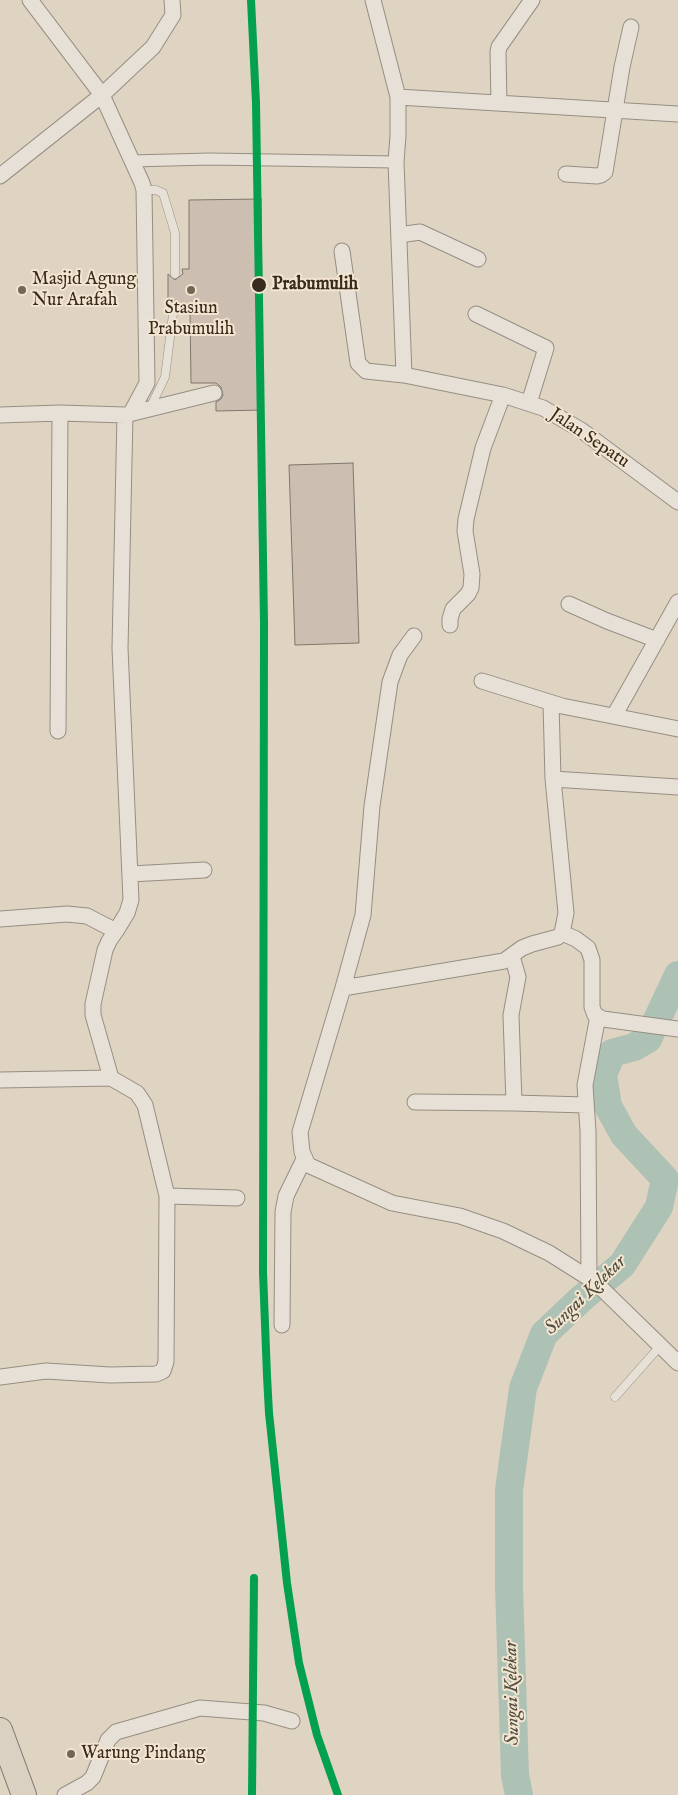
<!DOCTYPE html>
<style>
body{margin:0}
canvas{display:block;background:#dfd4c2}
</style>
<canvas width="678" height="1795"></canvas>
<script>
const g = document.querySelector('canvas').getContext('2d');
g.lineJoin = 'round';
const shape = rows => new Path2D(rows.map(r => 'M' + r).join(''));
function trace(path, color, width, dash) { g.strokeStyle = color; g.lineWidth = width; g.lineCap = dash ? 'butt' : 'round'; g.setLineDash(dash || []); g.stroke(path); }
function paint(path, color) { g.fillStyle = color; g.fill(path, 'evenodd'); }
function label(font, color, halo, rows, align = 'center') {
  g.font = font + ' "IM FELL English",serif'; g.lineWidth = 4; g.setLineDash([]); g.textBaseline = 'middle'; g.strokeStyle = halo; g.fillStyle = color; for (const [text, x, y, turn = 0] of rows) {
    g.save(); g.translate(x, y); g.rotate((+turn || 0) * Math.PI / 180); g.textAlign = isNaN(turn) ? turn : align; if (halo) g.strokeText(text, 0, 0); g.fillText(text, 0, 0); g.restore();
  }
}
trace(shape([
 [519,1795,515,1775,509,1587,509,1490,523,1388,544,1334,582,1298,622,1265,659,1207,665,1179,624,1135,608,1106,603,1075,612,1053,634,1047,648,1039,678,975]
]), '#aec1b5', 28);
const building = shape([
 [261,199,263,410,216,411,216,402,221,399,223,395,221,387,216,383,191,383,190,309,182,309,182,306,180,306,178,302,174,300,170,302,168,307,168,274,175,280,183,274,182,269,189,269,189,200,261,199],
 [353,463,359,643,295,645,289,465,353,463]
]);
paint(building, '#cdbeb2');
trace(building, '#7e776c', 1);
const service = shape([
 [144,190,156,190,163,193,175,233,175,274],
 [150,408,165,377,174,306],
 [615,1397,661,1345]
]);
const pedestrian = shape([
 [131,161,210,159,396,162]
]);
const minor = shape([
 [30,0,102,95,142,183,144,190,147,383,131,413],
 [373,0,398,97,398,136,396,162,404,375],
 [398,97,678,114],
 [499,103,498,52,499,47,532,0],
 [566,174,597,176,601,175,605,172,622,67,631,27],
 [0,176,102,95,153,47,173,15,172,0],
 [399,235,420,232,478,259],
 [342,251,358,363,366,371,404,375,503,395,543,408,581,430,678,502],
 [476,314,546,348,529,403],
 [0,415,60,413,125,415,214,393],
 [569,604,607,621,657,640],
 [450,625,450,619,453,609,468,594,471,588,472,574,465,531,466,519,483,448,503,395],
 [414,636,400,655,390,682,372,806,363,915,343,988,300,1132,302,1152,308,1165,392,1203,460,1216,503,1231,549,1253,595,1282,678,1363],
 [482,681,562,706,678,729],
 [614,716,678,602],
 [58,731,60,413],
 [553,779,678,787],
 [130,874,204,870],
 [0,919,67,914,87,916,116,931,127,913,131,900,120,648,125,415],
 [116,931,109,941,105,950,93,1004,93,1015,111,1078,137,1093,145,1105,167,1196,237,1198],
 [562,933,576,939,588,948,592,960,592,1007,595,1015,603,1019,678,1029],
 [512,956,518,977,511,1015,514,1103,586,1105],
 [343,988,504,961,522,948,532,944,558,937,562,933,566,913,553,779,551,703],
 [0,1080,111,1078],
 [415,1102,514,1103],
 [589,1278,588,1131,585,1085,598,1016],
 [282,1325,283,1212,286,1196,304,1159],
 [0,1377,46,1371,110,1375,156,1374,163,1371,166,1362,167,1196],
 [65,1795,87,1783,93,1777,108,1740,116,1732,200,1708,264,1713,292,1721]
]);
const primary = shape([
 [0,1730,24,1795]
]);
trace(service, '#968e82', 9);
trace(pedestrian, '#968e82', 13);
trace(minor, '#968e82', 17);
trace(primary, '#7e776c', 26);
trace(service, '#e6e0d7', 8);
trace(pedestrian, '#e6e0d7', 11);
trace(minor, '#e6e0d7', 15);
trace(primary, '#dad1c2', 24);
trace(shape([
 [251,0,256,103,264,623,263,1272,267,1376,269,1413,287,1583,299,1663,317,1735,338,1795],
 [252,1795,254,1578]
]), '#03a04e', 8);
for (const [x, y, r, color] of [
 [259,285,8,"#372b1e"],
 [22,290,5,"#726657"],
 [191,290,5,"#726657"],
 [71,1754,5,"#726657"]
]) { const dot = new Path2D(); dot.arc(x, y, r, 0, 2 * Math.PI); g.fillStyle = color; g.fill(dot); trace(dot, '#f3e5cf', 2); }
label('18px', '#372b1e', '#f3e5cf', [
 ["Masjid Agung",32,280],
 ["Nur Arafah",32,301],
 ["Stasiun",191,309,"center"],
 ["Prabumulih",191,330,"center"],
 ["Warung Pindang",81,1754]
], 'left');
label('bold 18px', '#372b1e', '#f3e5cf', [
 ["Prabumulih",272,285]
], 'left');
label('18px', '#372b1e', '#f3e5cf', [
 ["Jalan Sepatu",589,439,34]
]);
label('italic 19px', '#504e42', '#f3e5cf', [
 ["Sungai Kelekar",586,1296,-44],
 ["Sungai Kelekar",513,1693,-91]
]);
</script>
